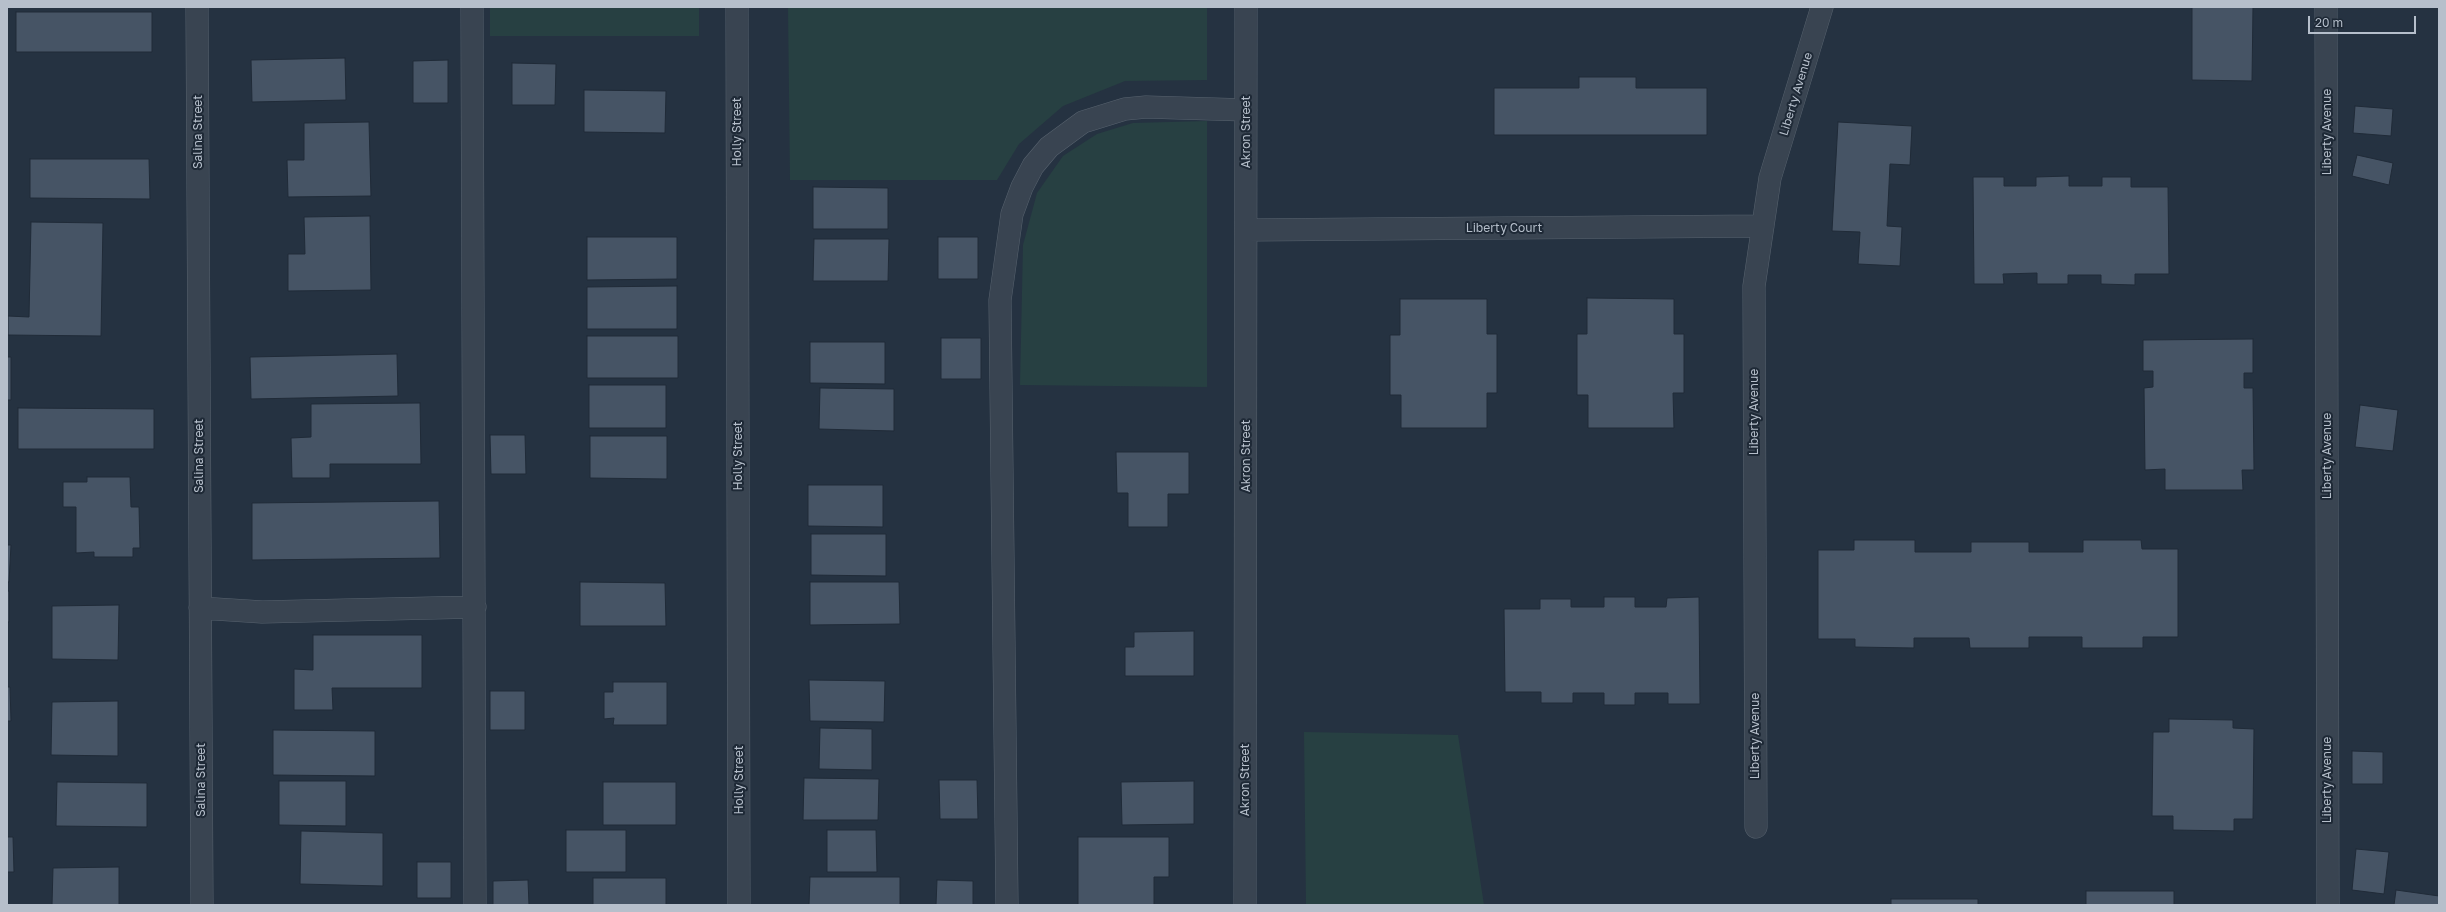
<!DOCTYPE html>
<style>
body{margin:0}
#map{position:relative;width:2446px;height:912px;overflow:hidden;background:#253241;font-family:"Golos Text",sans-serif}
canvas{display:block}
.frame{position:absolute;inset:0;border:8px solid #b6bfcb;pointer-events:none}
.scale{position:absolute;left:2308px;top:16px;width:108px;height:18px;box-sizing:border-box;border:2px solid #b6bfcb;border-top:0;padding-left:5px;font-size:12px;line-height:14px;white-space:nowrap;color:#b6bfcb;-webkit-text-stroke:3px #1e2936;paint-order:stroke}
</style>
<div id="map">
<canvas width="2446" height="912"></canvas>
<div class="frame"></div>
<div class="scale">20 m</div>
</div>
<script>
const g = document.querySelector('canvas').getContext('2d');
g.lineJoin = 'round';
function paint(path, color) { g.fillStyle = color; g.fill(path, 'evenodd'); }
const shape = rows => new Path2D(rows.map(r => 'M' + r).join(''));
function trace(path, color, width, dash) { g.strokeStyle = color; g.lineWidth = width; g.lineCap = dash ? 'butt' : 'round'; g.setLineDash(dash || []); g.stroke(path); }
function label(font, color, halo, rows, align = 'center') {
  g.font = font + ' "Golos Text",sans-serif'; g.lineWidth = 4; g.setLineDash([]); g.textBaseline = 'middle'; g.strokeStyle = halo; g.fillStyle = color; for (const [text, x, y, turn = 0] of rows) {
    g.save(); g.translate(x, y); g.rotate((+turn || 0) * Math.PI / 180); g.textAlign = isNaN(turn) ? turn : align; if (halo) g.strokeText(text, 0, 0); g.fillText(text, 0, 0); g.restore();
  }
}
paint(shape([
 [490,7,699,7,699,36,490,36],
 [788,7,1207,7,1207,80,1125,81,1063,106,1019,144,997,180,790,180],
 [1207,121,1207,387,1020,385,1023,245,1037,193,1063,156,1097,134,1133,123],
 [1304,732,1458,735,1484,905,1306,905]
]), '#274042');
const building = shape([
 [2192,7,2253,7,2252,81,2192,80,2192,7],
 [16,12,152,12,152,52,16,52,16,12],
 [345,58,346,100,252,102,251,60,345,58],
 [448,60,448,103,413,103,413,61,448,60],
 [512,63,556,64,555,105,512,105,512,63],
 [1579,77,1636,77,1636,88,1707,88,1707,135,1494,135,1494,88,1579,88,1579,77],
 [584,90,666,91,665,133,584,132,584,90],
 [2355,106,2393,109,2391,136,2353,133,2355,106],
 [369,122,371,196,288,197,287,160,304,160,304,123,369,122],
 [1838,122,1912,126,1910,165,1890,164,1887,226,1902,227,1900,266,1858,264,1860,232,1832,231,1838,122],
 [2357,155,2393,163,2389,185,2352,176,2357,155],
 [30,159,149,159,150,199,30,198,30,159],
 [2069,176,2069,186,2102,186,2102,177,2131,177,2131,187,2168,187,2169,274,2135,274,2135,285,2101,284,2101,275,2068,275,2068,284,2037,284,2037,273,2003,274,2004,284,1974,284,1973,177,2004,177,2004,186,2036,186,2036,177,2069,176],
 [813,187,888,188,888,229,813,229,813,187],
 [370,216,371,290,288,291,288,254,305,254,304,217,370,216],
 [31,222,103,223,101,336,8,335,8,316,29,317,31,222],
 [587,237,677,237,677,279,587,280,587,237],
 [938,237,978,237,978,279,938,279,938,237],
 [814,239,889,239,888,281,813,281,814,239],
 [677,286,677,329,587,329,587,287,677,286],
 [1587,298,1674,299,1674,334,1684,334,1684,393,1673,393,1674,428,1588,428,1588,395,1577,395,1577,334,1587,334,1587,298],
 [1400,299,1487,299,1487,334,1497,334,1497,393,1487,393,1487,428,1401,428,1401,395,1390,395,1390,335,1400,335,1400,299],
 [587,336,678,336,678,378,587,378,587,336],
 [941,338,981,338,981,379,941,379,941,338],
 [2253,339,2253,373,2244,373,2244,388,2253,388,2254,470,2242,470,2243,490,2165,490,2165,469,2145,470,2144,388,2153,387,2153,371,2143,371,2143,340,2253,339],
 [810,342,885,342,885,384,810,383,810,342],
 [397,354,398,396,251,399,250,357,397,354],
 [7,357,11,357,11,400,7,400,7,357],
 [589,385,666,385,666,428,589,428,589,385],
 [820,388,894,389,894,431,819,429,820,388],
 [420,403,421,464,330,464,330,478,292,478,291,438,311,437,311,404,420,403],
 [2360,405,2398,410,2393,451,2355,447,2360,405],
 [18,408,154,409,154,449,18,449,18,408],
 [490,435,525,435,526,474,491,474,490,435],
 [590,436,667,436,667,479,590,478,590,436],
 [1116,452,1189,452,1189,494,1168,494,1168,527,1128,527,1128,493,1117,493,1116,452],
 [87,477,130,477,131,507,139,507,140,548,133,548,133,557,94,557,94,552,76,553,76,507,63,507,63,482,87,482,87,477],
 [808,485,883,485,883,527,808,526,808,485],
 [439,501,440,558,252,560,252,503,439,501],
 [811,534,886,534,886,576,811,575,811,534],
 [1854,540,1915,540,1915,552,1971,552,1971,542,2029,542,2029,552,2083,552,2083,540,2141,540,2142,549,2178,549,2178,637,2143,637,2143,648,2082,648,2082,637,2029,637,2029,648,1970,648,1969,638,1914,638,1914,648,1855,647,1855,639,1818,639,1818,550,1854,550,1854,540],
 [7,545,11,545,9,582,7,582,7,545],
 [580,582,665,583,666,626,580,626,580,582],
 [810,582,899,582,900,624,810,625,810,582],
 [7,591,9,591,9,622,7,622,7,591],
 [1604,597,1635,597,1635,607,1666,607,1667,598,1699,597,1700,704,1668,704,1668,693,1635,693,1635,705,1604,705,1604,693,1573,693,1573,703,1541,703,1541,692,1505,692,1504,609,1540,609,1540,599,1571,599,1571,607,1604,607,1604,597],
 [119,605,118,660,52,659,52,606,119,605],
 [1194,631,1194,676,1125,676,1125,647,1134,647,1134,632,1194,631],
 [313,635,422,635,422,688,332,688,333,710,294,710,294,669,313,670,313,635],
 [809,680,885,681,884,722,810,721,809,680],
 [613,682,667,682,667,725,613,725,614,718,604,719,604,692,613,692,613,682],
 [7,687,10,687,11,721,7,721,7,687],
 [490,691,525,691,525,730,490,730,490,691],
 [118,701,118,756,51,755,52,702,118,701],
 [2169,719,2233,720,2233,728,2254,729,2253,819,2234,819,2234,831,2173,830,2173,816,2152,816,2153,732,2169,732,2169,719],
 [820,728,872,729,872,770,819,769,820,728],
 [273,730,375,731,375,776,273,775,273,730],
 [2352,751,2383,752,2383,784,2352,784,2352,751],
 [804,778,879,779,878,820,803,820,804,778],
 [939,780,977,780,978,819,940,819,939,780],
 [279,781,346,781,346,826,279,825,279,781],
 [1194,781,1194,824,1122,825,1121,782,1194,781],
 [57,782,147,783,147,827,56,826,57,782],
 [603,782,676,782,676,825,603,825,603,782],
 [566,830,626,830,626,872,566,872,566,830],
 [827,830,876,830,877,872,827,872,827,830],
 [301,831,383,833,383,886,300,884,301,831],
 [7,837,13,837,14,872,7,872,7,837],
 [1078,837,1169,837,1169,877,1154,877,1154,905,1078,905,1078,837],
 [2356,849,2389,852,2384,894,2352,890,2356,849],
 [417,862,451,862,451,898,417,898,417,862],
 [119,867,119,905,52,905,53,868,119,867],
 [810,877,900,877,900,905,809,905,810,877],
 [593,878,666,878,666,905,593,905,593,878],
 [528,880,529,905,493,905,493,881,528,880],
 [937,880,973,881,973,905,936,905,937,880],
 [2396,890,2439,896,2439,905,2394,905,2396,890],
 [2086,891,2174,891,2174,905,2086,905,2086,891],
 [1891,899,1978,899,1978,905,1891,905,1891,899]
]);
paint(building, '#465465');
trace(building, '#202b38', 1);
const minor = shape([
 [197,7,202,905],
 [472,7,475,905],
 [737,7,739,905],
 [2326,7,2328,905],
 [1246,230,1763,226],
 [200,608,262,612,475,607],
 [1756,827,1754,286,1770,178,1822,7],
 [1007,905,1000,300,1012,214,1022,187,1033,166,1049,147,1083,122,1125,109,1146,107,1246,110],
 [1245,905,1246,7]
]);
trace(minor, '#57626e', 23);
trace(minor, '#394451', 22);
label('12px', '#b6bfcb', '#1e2936', [
 ["Liberty Avenue",1796,94,-73],
 ["Salina Street",198,132,-90],
 ["Holly Street",737,132,-90],
 ["Akron Street",1246,132,-90],
 ["Liberty Avenue",2327,132,-90],
 ["Liberty Court",1504,228],
 ["Liberty Avenue",1754,412,-90],
 ["Salina Street",199,456,-90],
 ["Holly Street",738,456,-90],
 ["Akron Street",1246,456,-90],
 ["Liberty Avenue",2327,456,-90],
 ["Liberty Avenue",1755,736,-90],
 ["Salina Street",201,780,-90],
 ["Holly Street",739,780,-90],
 ["Akron Street",1245,780,-90],
 ["Liberty Avenue",2327,780,-90]
]);
</script>
